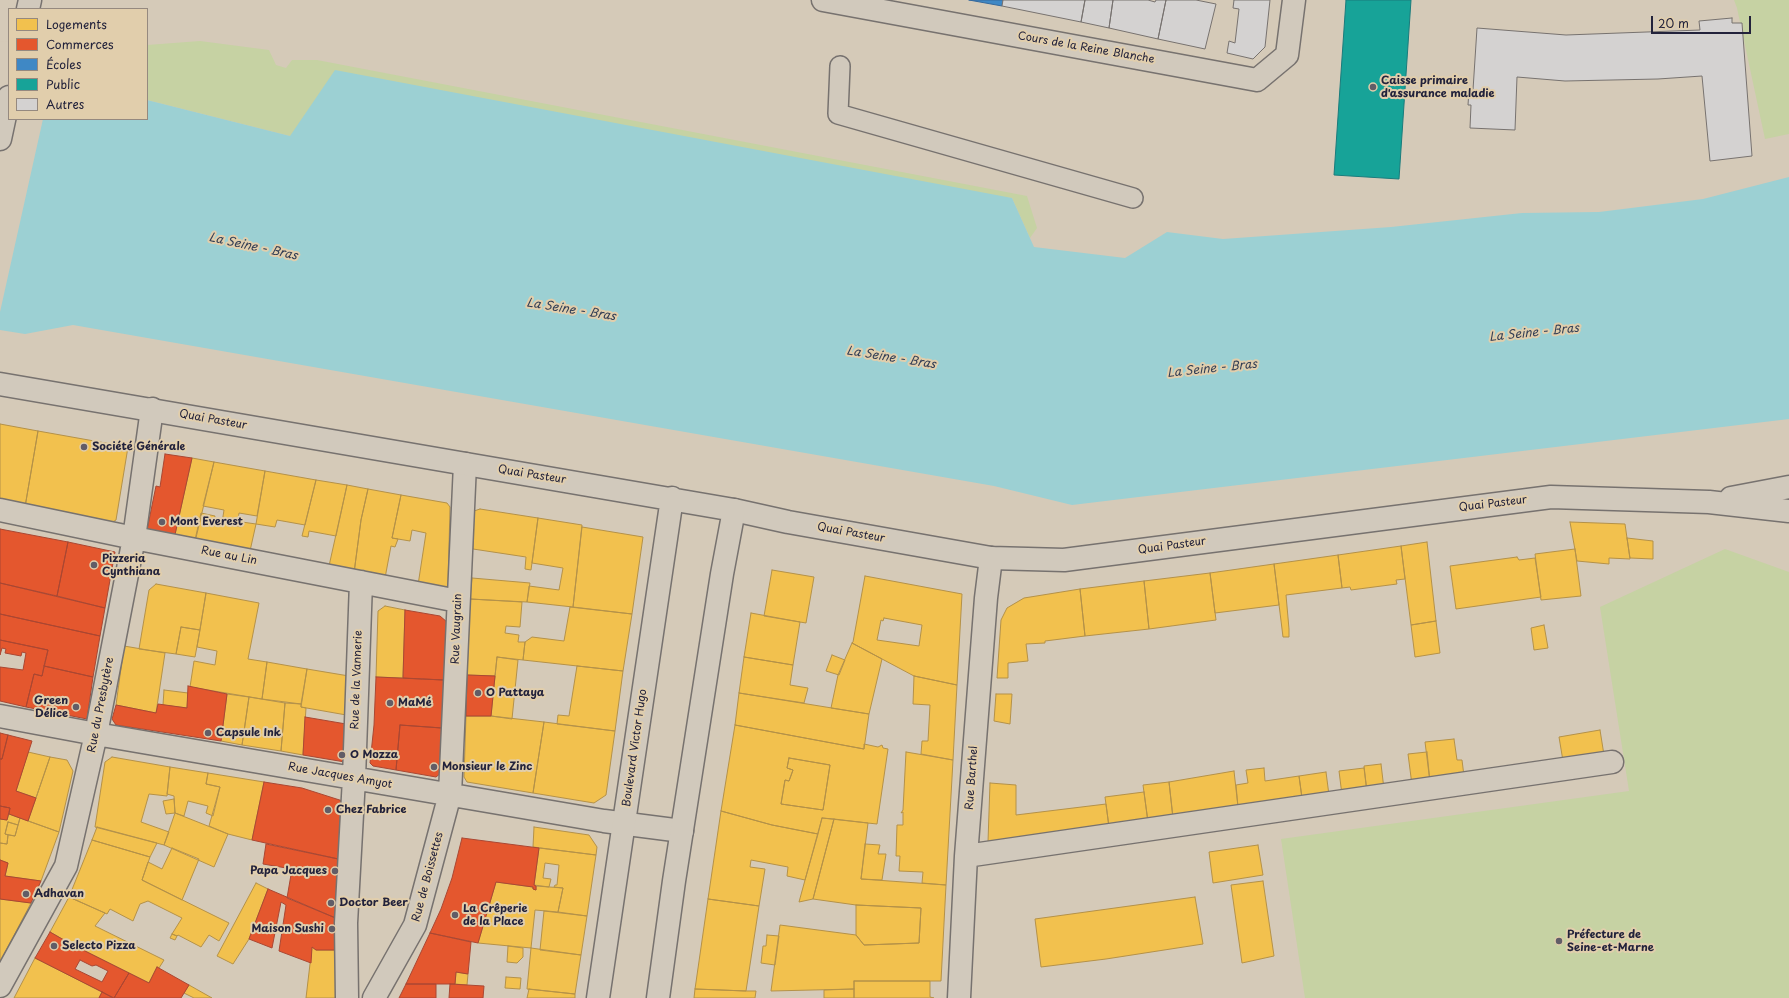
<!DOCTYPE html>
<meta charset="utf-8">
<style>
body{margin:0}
#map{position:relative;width:1789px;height:998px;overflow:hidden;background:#d5cab8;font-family:"Playpen Sans",sans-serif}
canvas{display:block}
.legend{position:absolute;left:8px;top:8px;width:140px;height:112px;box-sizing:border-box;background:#e1ceac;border:1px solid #95897f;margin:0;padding:5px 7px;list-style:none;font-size:12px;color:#22223b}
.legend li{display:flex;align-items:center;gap:8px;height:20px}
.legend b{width:20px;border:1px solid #95897f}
.scale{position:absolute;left:1651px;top:16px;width:100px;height:18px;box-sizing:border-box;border:2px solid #22223b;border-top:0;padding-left:5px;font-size:12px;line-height:14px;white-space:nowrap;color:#22223b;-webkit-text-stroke:3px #e1ceac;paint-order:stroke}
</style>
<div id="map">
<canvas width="1789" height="998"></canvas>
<ul class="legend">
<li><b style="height:11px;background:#f2c14e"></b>Logements</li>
<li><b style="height:11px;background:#e4572e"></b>Commerces</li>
<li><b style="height:11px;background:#3f88c5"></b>Écoles</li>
<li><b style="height:11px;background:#17a398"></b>Public</li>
<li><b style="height:11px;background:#d4d2d1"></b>Autres</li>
</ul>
<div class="scale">20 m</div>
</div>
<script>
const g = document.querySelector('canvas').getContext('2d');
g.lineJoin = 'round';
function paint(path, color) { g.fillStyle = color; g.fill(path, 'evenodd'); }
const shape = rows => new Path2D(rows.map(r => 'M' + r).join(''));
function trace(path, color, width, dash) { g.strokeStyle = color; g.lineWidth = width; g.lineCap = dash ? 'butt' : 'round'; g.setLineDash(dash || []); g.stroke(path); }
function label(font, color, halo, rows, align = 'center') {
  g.font = font + ' "Playpen Sans",sans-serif'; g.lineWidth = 4; g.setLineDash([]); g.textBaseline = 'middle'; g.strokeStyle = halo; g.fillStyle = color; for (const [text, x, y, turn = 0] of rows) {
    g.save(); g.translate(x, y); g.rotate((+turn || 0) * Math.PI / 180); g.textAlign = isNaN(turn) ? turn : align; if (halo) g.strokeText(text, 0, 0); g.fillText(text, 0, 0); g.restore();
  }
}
paint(shape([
 [1734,0,1789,0,1789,134,1765,139,1737,8],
 [200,41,269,50,276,65,286,68,292,60,317,60,1027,196,1037,228,1030,238,1012,198,290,136,147,100,147,45],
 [1725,549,1789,572,1789,998,1305,998,1281,839,1629,791,1600,607]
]), '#c6d2a3');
paint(shape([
 [0,43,9,119,147,119,147,100,290,136,335,70,1012,198,1034,247,1125,258,1167,232,1223,239,1391,227,1522,213,1599,212,1703,199,1789,177,1789,419,1072,505,994,486,73,325,25,334,0,330]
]), '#9cd0d3');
paint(shape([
 [0,41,9,42,9,119,43,119,0,312]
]), '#d5cab8');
const homes = shape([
 [0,424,38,431,25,507,0,502,0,424],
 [38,431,128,447,116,520,109,524,25,507,38,431],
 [192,458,214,462,195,542,174,539,192,458],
 [214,462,265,471,257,516,239,513,237,526,241,527,242,522,256,524,250,551,195,540,201,513,215,516,214,521,222,523,224,510,203,506,214,462],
 [265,471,316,480,305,525,277,520,275,527,256,524,265,471],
 [316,480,347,485,336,536,309,531,308,537,302,536,316,480],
 [347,485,368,489,361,520,354,573,329,566,347,485],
 [368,489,401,495,392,538,398,539,395,547,391,546,385,578,354,573,361,520,368,489],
 [401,495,447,503,450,507,448,586,444,590,418,585,426,533,412,530,410,541,392,538,401,495],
 [480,509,538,518,531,570,525,569,526,557,473,549,474,511,480,509],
 [538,518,582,525,573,607,527,602,529,586,559,590,563,568,532,563,538,518],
 [1570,522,1625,524,1630,559,1609,558,1609,564,1577,561,1570,522],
 [582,527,643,537,632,614,573,607,582,527],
 [1627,538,1653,541,1653,559,1630,558,1627,538],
 [1427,542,1436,621,1411,625,1401,546,1427,542],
 [1401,546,1405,579,1396,580,1397,584,1351,590,1350,587,1342,588,1338,555,1401,546],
 [1575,549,1581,596,1541,600,1535,554,1575,549],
 [1338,555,1342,588,1286,595,1289,629,1289,637,1283,637,1274,564,1338,555],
 [1517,557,1519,560,1535,558,1541,597,1456,609,1450,566,1517,557],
 [1274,564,1279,605,1215,613,1210,573,1274,564],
 [772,570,814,577,806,623,764,616,772,570],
 [1210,573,1216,620,1149,629,1144,581,1210,573],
 [865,576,962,594,957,685,914,676,852,643,853,642,865,576],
 [884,618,922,625,919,646,877,640,881,620,883,621,884,618],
 [472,578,530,583,527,602,470,599,472,578],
 [1144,581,1149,629,1085,636,1080,589,1144,581],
 [156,584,206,593,200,630,181,627,176,654,139,649,149,590,156,584],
 [1080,589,1085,636,1045,641,1045,643,1026,644,1028,661,1008,663,1008,678,997,678,1001,620,1007,608,1024,598,1080,589],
 [206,593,259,603,248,659,267,662,262,699,190,687,194,661,215,665,217,651,197,647,206,593],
 [470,599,522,602,520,627,506,626,505,633,519,635,518,642,525,642,523,660,497,657,495,676,467,675,470,599],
 [385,606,405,610,403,678,376,677,378,611,385,606],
 [570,607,632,614,623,671,523,660,525,642,532,637,564,641,570,607],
 [751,613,800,622,793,665,744,657,751,613],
 [1436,621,1440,653,1415,657,1411,625,1436,621],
 [1544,625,1548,648,1534,650,1531,628,1544,625],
 [181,627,200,630,195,657,176,654,181,627],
 [852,643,882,659,869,714,831,708,838,675,852,643],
 [124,646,165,653,156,713,116,705,124,646],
 [832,655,845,660,839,675,826,671,832,655],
 [497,657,518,660,512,719,491,716,497,657],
 [744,657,793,665,790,685,808,688,804,703,739,693,744,657],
 [267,662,307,669,301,704,262,699,267,662],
 [577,666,623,671,615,731,557,724,558,715,569,716,577,666],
 [307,669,355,677,352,716,301,707,307,669],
 [914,676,957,685,953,760,921,754,922,741,928,741,930,705,913,704,914,676],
 [164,690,188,693,187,708,163,705,164,690],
 [739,693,869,714,864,749,735,725,739,693],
 [227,694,249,697,242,745,221,741,227,694],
 [996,694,1012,694,1010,724,994,721,996,694],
 [249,697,285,703,281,751,242,745,249,697],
 [285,703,301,704,301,707,306,708,303,755,281,751,285,703],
 [466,716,491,716,544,722,533,793,467,782,464,777,466,716],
 [544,722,615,731,606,795,594,803,533,793,544,722],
 [735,725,864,749,864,744,878,747,882,745,883,748,888,749,877,824,822,818,818,834,772,825,721,811,735,725],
 [789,758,830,765,823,810,781,804,785,780,789,781,793,770,787,768,789,758],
 [1600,730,1604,755,1563,761,1559,737,1600,730],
 [1454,739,1457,760,1462,760,1464,776,1430,782,1425,742,1454,739],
 [28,752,50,757,36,798,16,791,28,752],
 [906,752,953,760,946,885,922,883,923,872,899,871,900,856,896,856,897,825,903,825,903,812,901,813,903,810,906,752],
 [1427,752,1430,782,1412,785,1408,754,1427,752],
 [50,757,67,760,73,771,59,832,28,821,50,757],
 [112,757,170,767,167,796,149,794,141,822,169,832,164,845,95,827,105,762,112,757],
 [789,758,830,765,823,810,781,804,785,780,789,781,793,770,787,768,789,758],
 [1381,764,1384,789,1367,792,1364,766,1381,764],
 [170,767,208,773,206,784,220,787,213,816,206,813,208,806,188,801,184,816,175,813,174,796,167,794,170,767],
 [1264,768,1265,781,1299,776,1302,798,1238,807,1236,785,1248,783,1246,770,1264,768],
 [1364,768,1367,792,1342,795,1339,771,1364,768],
 [1234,771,1238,807,1173,817,1169,782,1234,771],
 [1326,772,1329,795,1302,798,1299,776,1326,772],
 [208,773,264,782,252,840,228,834,209,826,220,787,206,784,208,773],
 [1169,782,1173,819,1148,822,1143,785,1169,782],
 [990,783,1016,785,1016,815,1106,804,1109,827,988,842,990,783],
 [1144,792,1148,822,1109,827,1105,797,1144,792],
 [174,799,175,813,166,814,163,801,174,799],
 [721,811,772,825,818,834,805,880,787,876,788,867,751,860,750,867,765,869,759,906,708,899,721,811],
 [175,813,228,834,214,867,164,845,175,813],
 [9,814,20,818,18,825,8,822,5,834,8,835,7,844,0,843,0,819,7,820,9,814],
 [20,818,59,832,41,881,5,876,8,863,0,860,0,843,7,844,8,835,15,836,20,818],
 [822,818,834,819,813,899,799,902,822,818],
 [834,819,868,823,861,879,946,885,941,981,854,981,854,989,771,991,780,925,856,935,864,945,919,943,921,908,856,905,813,899,834,819],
 [8,822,18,825,15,836,5,834,8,822],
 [97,827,157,843,150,857,92,840,97,827],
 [534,827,589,835,597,847,596,855,533,847,534,827],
 [92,840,150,857,142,880,229,923,219,941,209,935,201,947,178,935,177,936,172,934,182,918,148,901,140,904,133,921,110,909,107,914,69,897,92,840],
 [865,844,880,845,878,854,886,854,882,880,861,879,865,844],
 [1258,845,1263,875,1213,883,1209,852,1258,845],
 [172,848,199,859,182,900,142,880,148,862,162,869,172,848],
 [539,848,596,855,587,916,558,912,563,888,554,887,555,885,557,885,559,865,545,863,543,878,551,879,549,887,534,885,539,848],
 [1263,881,1274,956,1242,963,1231,885,1263,881],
 [496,882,533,887,533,889,536,890,536,886,563,888,558,912,535,910,531,948,478,943,496,882],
 [256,883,268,889,249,939,233,964,217,956,256,883],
 [69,897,105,913,95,926,164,960,159,968,157,967,149,983,83,950,83,951,50,932,69,897],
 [1195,897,1203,944,1106,959,1041,967,1035,919,1195,897],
 [0,899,31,903,0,962,0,899],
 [708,899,759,906,746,991,695,989,708,899],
 [856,905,921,908,919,943,864,945,856,935,856,905],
 [544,911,587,916,581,955,540,950,544,911],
 [172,934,177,936,175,940,170,938,172,934],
 [767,935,779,936,775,965,761,963,763,946,766,946,767,935],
 [508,946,523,948,523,957,517,963,507,962,508,946],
 [312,947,316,950,338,950,338,998,306,998,312,947],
 [531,948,581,955,575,994,527,989,531,948],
 [35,958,102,992,99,998,14,998,35,958],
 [456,972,468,974,467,985,455,984,456,972],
 [506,977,521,978,520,989,505,988,506,977],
 [854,981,930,981,930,997,934,998,854,998,854,981],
 [189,985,212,998,194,998,184,993,189,985],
 [529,989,575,994,575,998,527,998,529,989],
 [695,989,746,991,756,991,755,998,694,998,695,989],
 [854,989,854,998,824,998,824,990,854,989]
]);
paint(homes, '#f2c14e');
trace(homes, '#b49148', 1);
const shops = shape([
 [165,454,192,458,174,539,146,535,156,486,160,487,165,454],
 [0,529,68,542,57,596,0,583,0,529],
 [68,542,115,552,105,608,57,596,68,542],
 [0,583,105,608,100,636,0,614,0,583],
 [405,610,440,616,447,622,444,680,403,678,405,610],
 [0,614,100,636,93,677,44,666,48,650,0,640,0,614],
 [0,640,48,650,42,676,34,674,26,707,0,701,0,667,23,670,26,653,22,652,21,656,5,653,6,649,2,648,0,655,0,640],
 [44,666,93,677,87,719,26,707,34,674,42,676,44,666],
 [467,675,495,676,491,716,466,716,467,675],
 [376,677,444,680,442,728,400,725,396,770,373,766,370,763,374,725,376,677],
 [188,686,227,694,221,741,116,725,112,719,116,705,156,713,158,704,187,708,188,686],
 [305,717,352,725,345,762,303,755,305,717],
 [400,725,442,728,441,773,436,777,396,770,400,725],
 [0,733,8,735,2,759,0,759,0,733],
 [8,735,32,741,16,791,36,798,28,821,9,814,10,808,0,806,0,759,2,759,8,735],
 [264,782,302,788,349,803,343,860,252,840,264,782],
 [0,806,10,808,7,820,0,819,0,806],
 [462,838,539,848,534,885,536,886,536,890,533,889,533,887,496,882,478,943,430,933,441,909,452,878,462,838],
 [266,844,343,860,338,919,287,898,292,869,263,864,266,844],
 [0,860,8,863,5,876,41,881,31,903,0,899,0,860],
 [268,889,338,919,338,950,316,950,312,947,311,963,279,951,286,905,281,902,272,948,249,939,268,889],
 [50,932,83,951,83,950,129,973,114,998,35,958,50,932],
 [80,960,92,966,96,965,108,971,102,982,75,969,80,960],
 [430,933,471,942,468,974,456,972,455,984,406,984,430,933],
 [157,967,189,985,181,998,114,998,129,973,149,983,157,967],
 [406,984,436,984,436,998,399,998,406,984],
 [450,984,484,986,483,998,449,998,450,984],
 [102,992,113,998,99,998,102,992]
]);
paint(shops, '#e4572e');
trace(shops, '#aa4732', 1);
const schools = shape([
 [969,0,1003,0,1002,6,969,0]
]);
paint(schools, '#3f88c5');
trace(schools, '#36699c', 1);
const public = shape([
 [1346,0,1411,0,1399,179,1334,175,1346,0]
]);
paint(public, '#17a398');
trace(public, '#1a7c7c', 1);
const building = shape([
 [1003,0,1085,0,1081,22,1002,6,1003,0],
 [1085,0,1113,0,1109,28,1081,22,1085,0],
 [1113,0,1148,0,1155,2,1156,0,1166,0,1158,39,1109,28,1113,0],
 [1166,0,1196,0,1216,4,1205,49,1158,39,1166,0],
 [1234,0,1270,0,1265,47,1253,59,1227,53,1229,41,1235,43,1239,9,1233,8,1234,0],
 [1732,18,1732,23,1742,23,1752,156,1710,161,1702,76,1658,79,1565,81,1517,77,1515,130,1470,128,1471,105,1468,105,1469,90,1473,90,1477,28,1566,35,1700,30,1699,21,1732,18]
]);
paint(building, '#d4d2d1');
trace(building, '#77726f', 1);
const service = shape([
 [840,66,838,114,1133,198]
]);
const minor = shape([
 [823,0,1257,80,1287,55,1294,0],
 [0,510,134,538,458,601],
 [0,716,96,734,604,821,682,831],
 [966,856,1612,762],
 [0,986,66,866,96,734,134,538,152,409],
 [347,998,346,923,354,778,361,582],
 [374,998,415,925,450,794,465,464],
 [959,998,966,856,986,598,991,558]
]);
const tertiary = shape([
 [1731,498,1789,487],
 [734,510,788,522,991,558,1064,560,1551,497,1709,502,1789,511]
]);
const secondary = shape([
 [28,9,30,0],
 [0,139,9,97],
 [0,384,734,510,722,574,674,881,658,998],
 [598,998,672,498]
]);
trace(service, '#77726f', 22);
trace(minor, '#77726f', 25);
trace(tertiary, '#77726f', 25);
trace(secondary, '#77726f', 25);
trace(service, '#d1c9bc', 19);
trace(minor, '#d1c9bc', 22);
trace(tertiary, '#d1c9bc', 22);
trace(secondary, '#d1c9bc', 22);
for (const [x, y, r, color] of [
 [1373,87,4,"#615d67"],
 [84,447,4,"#615d67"],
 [162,522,4,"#615d67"],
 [94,565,4,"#615d67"],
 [478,693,4,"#615d67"],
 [390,703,4,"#615d67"],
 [76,707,4,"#615d67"],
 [208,733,4,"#615d67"],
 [342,755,4,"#615d67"],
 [434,767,4,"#615d67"],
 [328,810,4,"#615d67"],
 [335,871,4,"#615d67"],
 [26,894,4,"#615d67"],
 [331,903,4,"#615d67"],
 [455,915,4,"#615d67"],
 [332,929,4,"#615d67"],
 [1559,941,4,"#615d67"],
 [54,946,4,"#615d67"]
]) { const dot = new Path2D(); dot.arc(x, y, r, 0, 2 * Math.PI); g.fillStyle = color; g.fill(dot); trace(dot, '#e1ceac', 1.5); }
label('11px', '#22223b', '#e1ceac', [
 ["Cours de la Reine Blanche",1086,48,10],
 ["Quai Pasteur",213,420,10],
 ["Quai Pasteur",532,475,9],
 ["Quai Pasteur",1493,504,-7],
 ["Quai Pasteur",851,533,10],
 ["Quai Pasteur",1172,546,-8],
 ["Rue au Lin",229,556,11],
 ["Rue Vaugrain",457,629,-88],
 ["Rue de la Vannerie",357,680,-88],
 ["Rue du Presbytère",101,705,-79],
 ["Boulevard Victor Hugo",635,748,-82],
 ["Rue Jacques Amyot",340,776,10],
 ["Rue Barthel",972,778,-86],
 ["Rue de Boissettes",428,877,-75]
]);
label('bold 11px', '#22223b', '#e1ceac', [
 ["Caisse primaire",1381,81],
 ["d'assurance maladie",1381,94],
 ["Société Générale",92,447],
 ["Mont Everest",170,522],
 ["Pizzeria",102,559],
 ["Cynthiana",102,572],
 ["O Pattaya",486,693],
 ["Green",68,701,"right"],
 ["Délice",68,714,"right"],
 ["MaMé",398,703],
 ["Capsule Ink",216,733],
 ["O Mozza",350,755],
 ["Monsieur le Zinc",442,767],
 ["Chez Fabrice",336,810],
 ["Papa Jacques",327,871,"right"],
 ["Adhavan",34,894],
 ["Doctor Beer",339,903],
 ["La Crêperie",463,909],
 ["de la Place",463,922],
 ["Maison Sushi",324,929,"right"],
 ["Préfecture de",1567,935],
 ["Seine-et-Marne",1567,948],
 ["Selecto Pizza",62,946]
], 'left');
label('italic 12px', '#313d54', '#e1ceac', [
 ["La Seine - Bras",253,247,12],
 ["La Seine - Bras",571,310,9],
 ["La Seine - Bras",1534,333,-6],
 ["La Seine - Bras",891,358,9],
 ["La Seine - Bras",1212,369,-6]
]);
</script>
